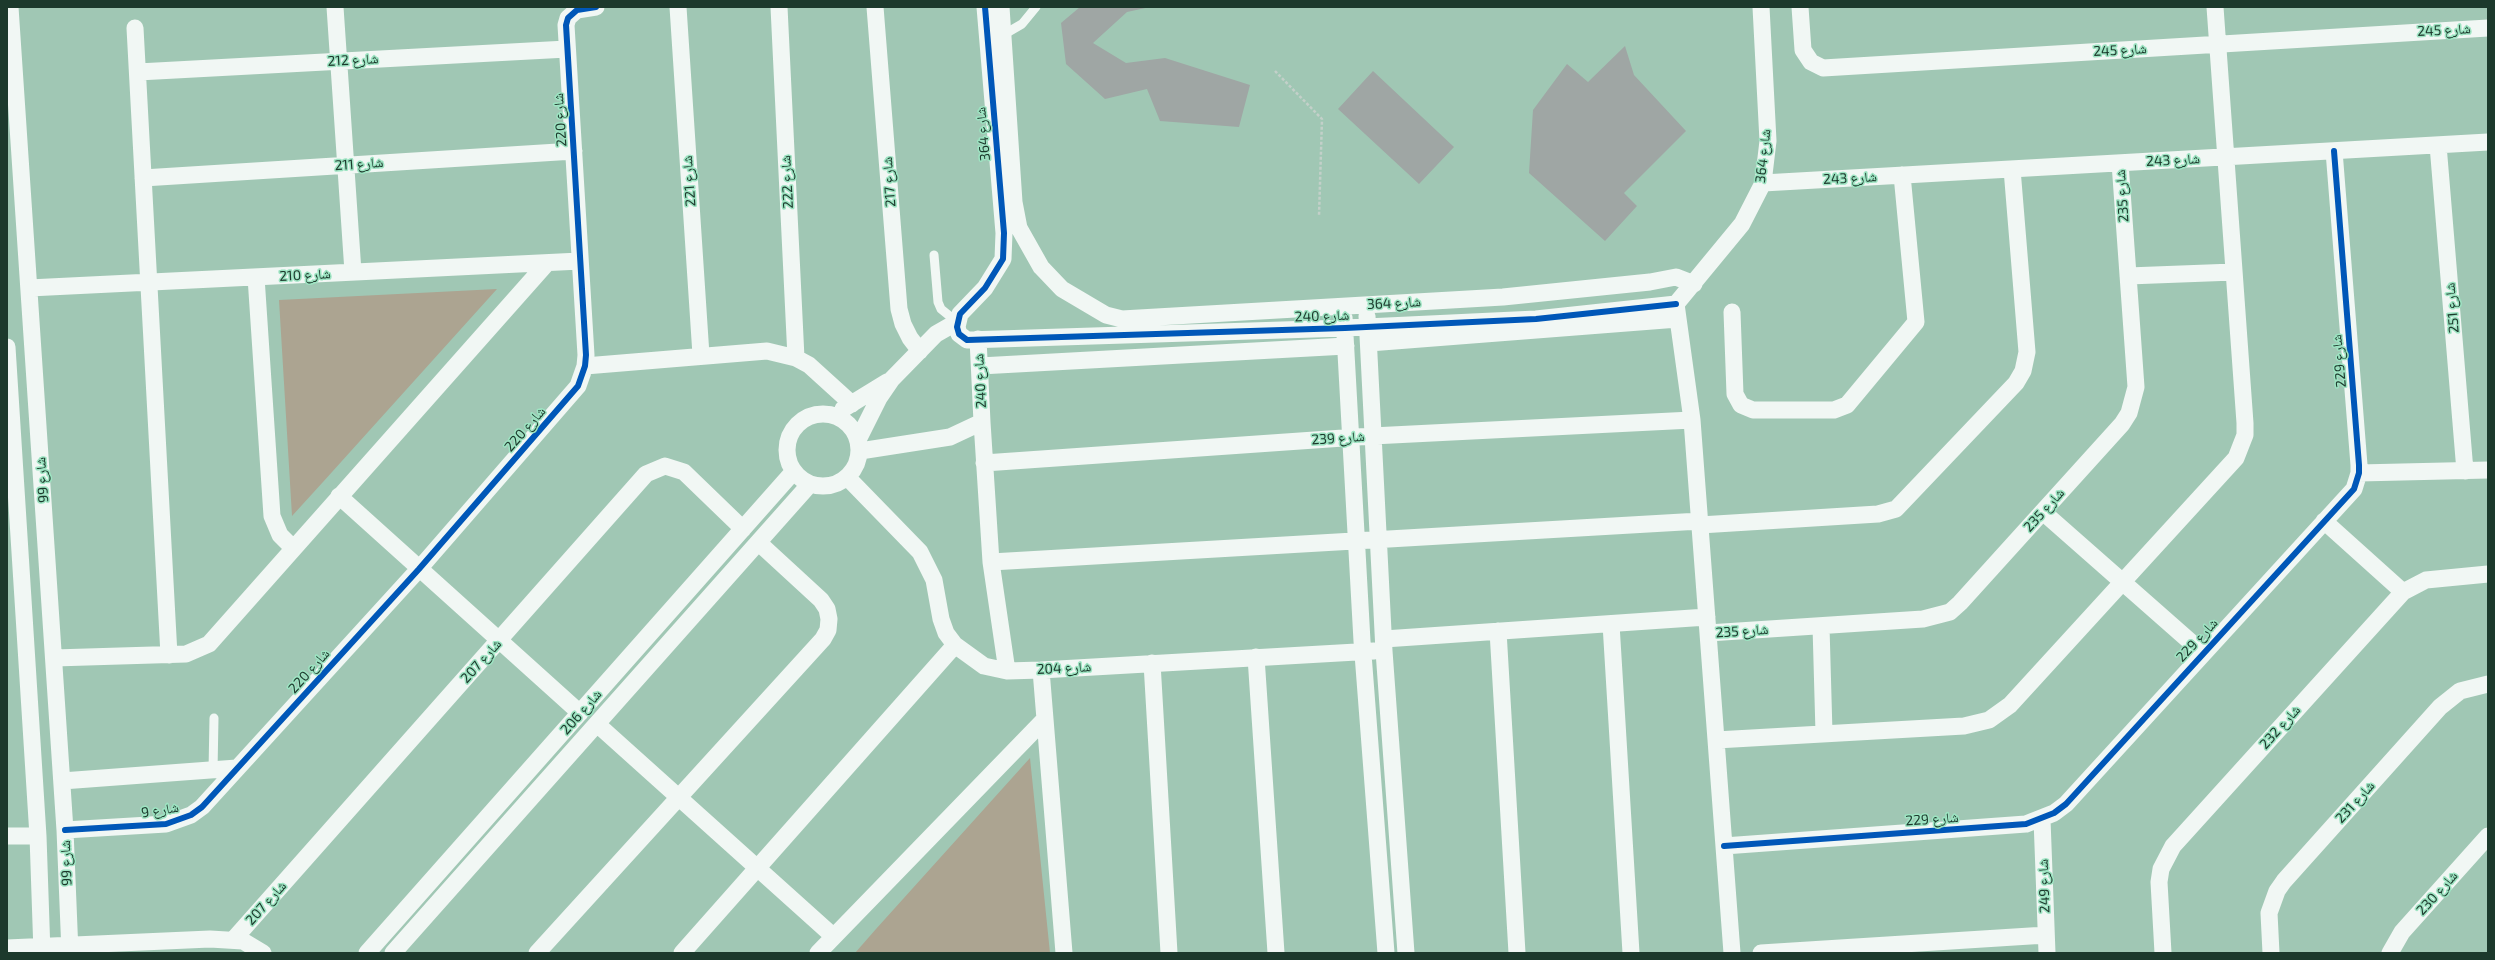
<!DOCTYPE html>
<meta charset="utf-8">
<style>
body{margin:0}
#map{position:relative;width:2495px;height:960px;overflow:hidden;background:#a0c7b4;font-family:"Exo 2",sans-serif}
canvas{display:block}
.frame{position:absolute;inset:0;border:8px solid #1c392c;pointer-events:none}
</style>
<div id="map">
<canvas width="2495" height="960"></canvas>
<div class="frame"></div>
</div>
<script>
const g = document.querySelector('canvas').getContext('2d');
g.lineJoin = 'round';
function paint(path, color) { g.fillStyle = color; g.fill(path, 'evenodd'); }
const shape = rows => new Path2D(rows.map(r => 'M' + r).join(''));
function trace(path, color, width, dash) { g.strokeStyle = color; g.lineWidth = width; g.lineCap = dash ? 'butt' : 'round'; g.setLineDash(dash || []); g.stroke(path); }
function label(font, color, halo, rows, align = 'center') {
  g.font = font + ' "Exo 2","Noto Naskh Arabic",sans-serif'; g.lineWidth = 3; g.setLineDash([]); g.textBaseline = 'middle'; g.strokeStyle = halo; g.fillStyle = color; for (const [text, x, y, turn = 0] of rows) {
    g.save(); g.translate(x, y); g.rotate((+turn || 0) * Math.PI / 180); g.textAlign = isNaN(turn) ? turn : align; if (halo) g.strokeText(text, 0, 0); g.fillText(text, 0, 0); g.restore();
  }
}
paint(shape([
 [497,289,323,482,292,516,279,300],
 [1030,758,1050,953,855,953,876,929]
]), '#aca491');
paint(shape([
 [1080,7,1150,7,1127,12,1093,43,1126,63,1165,58,1250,85,1239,127,1160,121,1147,89,1105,99,1066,64,1061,23],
 [1625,46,1634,75,1686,131,1624,193,1637,206,1605,241,1529,173,1533,110,1567,64,1588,82],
 [1373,71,1454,147,1419,184,1338,109]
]), '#9fa6a4');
trace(shape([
 [1275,71,1322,119,1319,216]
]), '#c3d0c9', 2.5, [3, 2]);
trace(shape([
 [1003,35,1022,24,1036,7],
 [934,255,938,302,941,309,957,322],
 [213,771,214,718]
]), '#f1f7f4', 9);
trace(shape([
 [10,7,65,830,70,953],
 [335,7,353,272],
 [678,7,701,355],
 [779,7,796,358],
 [875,7,899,309,903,324,910,338,920,351],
 [985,7,1004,233,1003,259,985,288,960,314,957,327,959,334,967,340,1345,328,1536,319,1676,304],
 [1001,7,1014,202,1019,228,1041,267,1062,289,1106,315,1122,319,1503,297,1650,282,1676,277,1694,284],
 [1800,7,1803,50,1811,62,1823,68,2488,28],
 [135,28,169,655],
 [138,72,567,49],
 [2438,145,2465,471],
 [143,178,574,151],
 [1763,183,2488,142],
 [2128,276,2234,272],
 [256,277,272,516,280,535,293,548],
 [29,288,580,261],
 [1676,304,1692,420,1732,953],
 [1676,304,1742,224,1763,183,1768,141,1761,7],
 [1732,312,1735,394,1741,405,1753,410,1834,410,1847,405,1916,322,1902,175],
 [1367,316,1384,651,1406,953],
 [1344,317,1362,641,1386,953],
 [978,339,982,422],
 [1369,343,1678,319],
 [7,347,38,836,42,953],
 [585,366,767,351,796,358,809,365,852,404],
 [980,366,1346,346],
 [843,409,887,382],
 '787 450a36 36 0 1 1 72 0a36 36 0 1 1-72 0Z',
 [858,440,879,398,892,379,936,334,957,322],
 [860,451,950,437,982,422,991,562,1007,671],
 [984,463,1372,436,1692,420],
 [2359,473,2488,470],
 [847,477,920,552,934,580,941,619,946,633,955,645,984,666,1007,671,1041,670,1374,651],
 [339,496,580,713],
 [2043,512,2202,652],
 [2324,521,2403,592],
 [1700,525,1878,514,1896,509,2016,383,2023,371,2027,352,2012,169],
 [991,562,1700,521],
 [1611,624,1631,953],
 [1821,626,1824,733],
 [1498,631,1517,953],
 [1708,633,1923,619,1950,612,1960,603,2122,424,2129,413,2136,387,2120,163],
 [1384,639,1707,617],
 [1256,657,1276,953],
 [54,658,186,654,209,644,547,263],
 [1152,663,1169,953],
 [1041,670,1064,953],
 [597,724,833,936],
 [1716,740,1964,726,1989,720,2010,705,2236,458,2245,435,2245,423,2215,7],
 [62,781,237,768],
 [2042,819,2047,953],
 [65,830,166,824,191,815,202,807,419,569,578,386,585,366,586,355,566,25,568,18,577,10,596,7],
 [7,836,38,836],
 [1724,846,2026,824,2054,813,2066,804,2354,489,2359,473,2359,465,2334,151],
 [234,939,646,474,665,466,684,472,743,529],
 [7,948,210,939,243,941,263,953],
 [367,953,794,471],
 [393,953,810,484],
 [537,953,823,639,828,630,829,619,827,609,821,600,759,543],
 [682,953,955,645],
 [818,953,1044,720],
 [1761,953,2046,935],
 [2163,953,2159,882,2161,869,2173,846,2403,592,2426,580,2488,574],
 [2271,953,2269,913,2277,891,2284,881,2440,707,2460,691,2488,684],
 [2390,953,2402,932,2488,836]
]), '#f1f7f4', 17);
trace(shape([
 [985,7,1004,233,1003,259,985,288,960,314,957,327,959,334,967,340,1345,328,1536,319,1676,304],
 [65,830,166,824,191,815,202,807,419,569,578,386,585,366,586,355,566,25,568,18,577,10,596,7],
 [1724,846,2026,824,2054,813,2066,804,2354,489,2359,473,2359,465,2334,151]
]), '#0057b8', 6);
label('14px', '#1c392c', '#9de4c2', [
 ["شارع 245",2444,30,-3],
 ["شارع 245",2120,50,-3],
 ["شارع 212",353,60,-3],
 ["شارع 220",560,120,-94],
 ["شارع 364",983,134,-95],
 ["شارع 364",1763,156,-84],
 ["شارع 243",2173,160,-3],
 ["شارع 211",359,164,-4],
 ["شارع 243",1850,178,-3],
 ["شارع 221",689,181,-94],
 ["شارع 222",787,182,-93],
 ["شارع 217",889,182,-94],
 ["شارع 235",2122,196,-94],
 ["شارع 210",305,275,-3],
 ["شارع 364",1394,303,-3],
 ["شارع 251",2452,308,-95],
 ["شارع 240",1322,316,-2],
 ["شارع 229",2339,361,-95],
 ["شارع 240",980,381,-93],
 ["شارع 220",525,429,-49],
 ["شارع 239",1338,438,-4],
 ["شارع 99",42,480,-94],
 ["شارع 235",2044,510,-48],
 ["شارع 235",1742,631,-4],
 ["شارع 229",2197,640,-47],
 ["شارع 207",481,661,-48],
 ["شارع 204",1064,668,-3],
 ["شارع 220",309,671,-48],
 ["شارع 206",581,712,-49],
 ["شارع 232",2280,727,-48],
 ["شارع 231",2355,802,-48],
 ["شارع 9",160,810,-9],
 ["شارع 229",1932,819,-4],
 ["شارع 99",66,863,-92],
 ["شارع 249",2044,886,-92],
 ["شارع 230",2437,893,-48],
 ["شارع 207",266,903,-48]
]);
</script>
